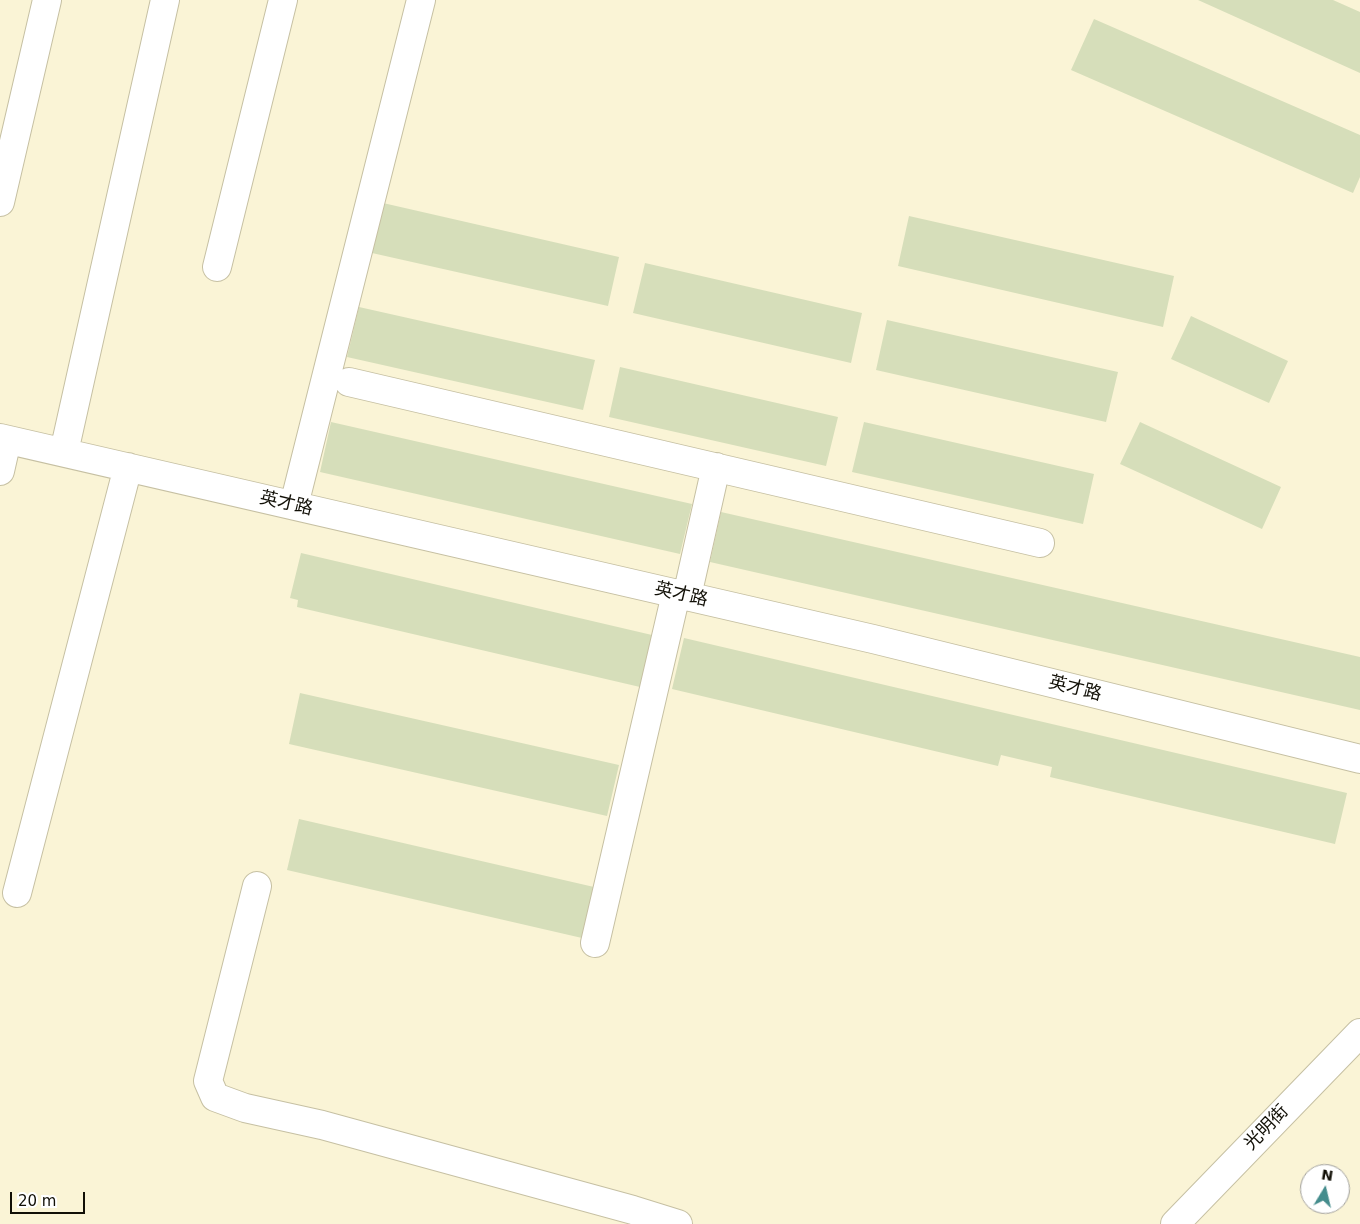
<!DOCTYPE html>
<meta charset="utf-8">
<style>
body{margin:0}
#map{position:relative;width:1360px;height:1224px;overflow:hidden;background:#faf4d6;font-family:"DejaVu Sans",sans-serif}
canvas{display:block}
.north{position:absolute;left:1300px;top:1164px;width:50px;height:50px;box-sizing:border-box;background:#fff;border:1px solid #a09f9b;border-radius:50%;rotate:9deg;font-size:14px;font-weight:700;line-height:20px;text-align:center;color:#110f06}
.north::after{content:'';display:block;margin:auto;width:18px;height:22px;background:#458d8d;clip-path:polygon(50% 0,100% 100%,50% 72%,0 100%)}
.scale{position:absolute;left:10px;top:1192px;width:75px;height:22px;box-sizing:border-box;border:2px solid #110f06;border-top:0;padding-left:6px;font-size:15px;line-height:18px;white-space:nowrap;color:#110f06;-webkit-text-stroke:4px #fff;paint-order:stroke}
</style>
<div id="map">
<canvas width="1360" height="1224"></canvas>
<div class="north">N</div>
<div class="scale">20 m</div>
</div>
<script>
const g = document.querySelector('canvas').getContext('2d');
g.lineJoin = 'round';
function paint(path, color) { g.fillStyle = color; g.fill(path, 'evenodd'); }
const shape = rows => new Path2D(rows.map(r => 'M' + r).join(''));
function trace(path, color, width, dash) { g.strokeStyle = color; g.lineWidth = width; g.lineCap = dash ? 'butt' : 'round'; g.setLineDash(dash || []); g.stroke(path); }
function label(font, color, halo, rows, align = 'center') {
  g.font = font + ' "DejaVu Sans","Noto Sans SC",sans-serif'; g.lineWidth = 4; g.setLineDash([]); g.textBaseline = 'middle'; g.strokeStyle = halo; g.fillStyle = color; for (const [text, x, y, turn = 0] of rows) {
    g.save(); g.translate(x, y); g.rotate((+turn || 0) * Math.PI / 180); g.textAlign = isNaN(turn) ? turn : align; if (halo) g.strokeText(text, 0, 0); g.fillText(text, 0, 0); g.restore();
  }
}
paint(shape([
 [1198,0,1333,0,1360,12,1360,73],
 [1094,19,1360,135,1360,177,1353,193,1071,70],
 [383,203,619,257,608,306,372,253],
 [909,216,1174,276,1163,327,898,266],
 [645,263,862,313,851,363,633,313],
 [359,307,595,360,583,410,347,357],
 [1191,316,1288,361,1269,403,1171,359],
 [887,320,1118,372,1106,422,876,370],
 [620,367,838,417,826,466,609,417],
 [331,422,692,504,680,554,320,472],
 [864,422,1094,474,1083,524,852,472],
 [1140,422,1281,487,1262,529,1120,464],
 [721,512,1360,657,1360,710,710,562],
 [301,553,652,635,640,687,297,607,298,600,290,598],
 [684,638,1347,793,1335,844,1050,777,1052,767,1001,755,998,766,672,689],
 [300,693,619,765,607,816,289,744],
 [299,819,594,887,582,938,287,870]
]), '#d6deba');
const minor = shape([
 [0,202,47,0],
 [217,267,283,0],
 [349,382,1040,543],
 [0,438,873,639,1360,759],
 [64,452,165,0],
 [0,471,7,440],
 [294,505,421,0],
 [687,596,716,467],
 [257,886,208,1081,215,1097,245,1108,322,1125,633,1210,678,1224],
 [17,893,128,467],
 [595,943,676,594],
 [1175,1224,1360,1033]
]);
trace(minor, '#c6c0a3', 30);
trace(minor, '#fff', 28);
label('18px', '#110f06', '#fff', [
 ["英才路",286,504,13],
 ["英才路",681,595,13],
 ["英才路",1075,689,14],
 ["光明街",1267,1128,-46]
]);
</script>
